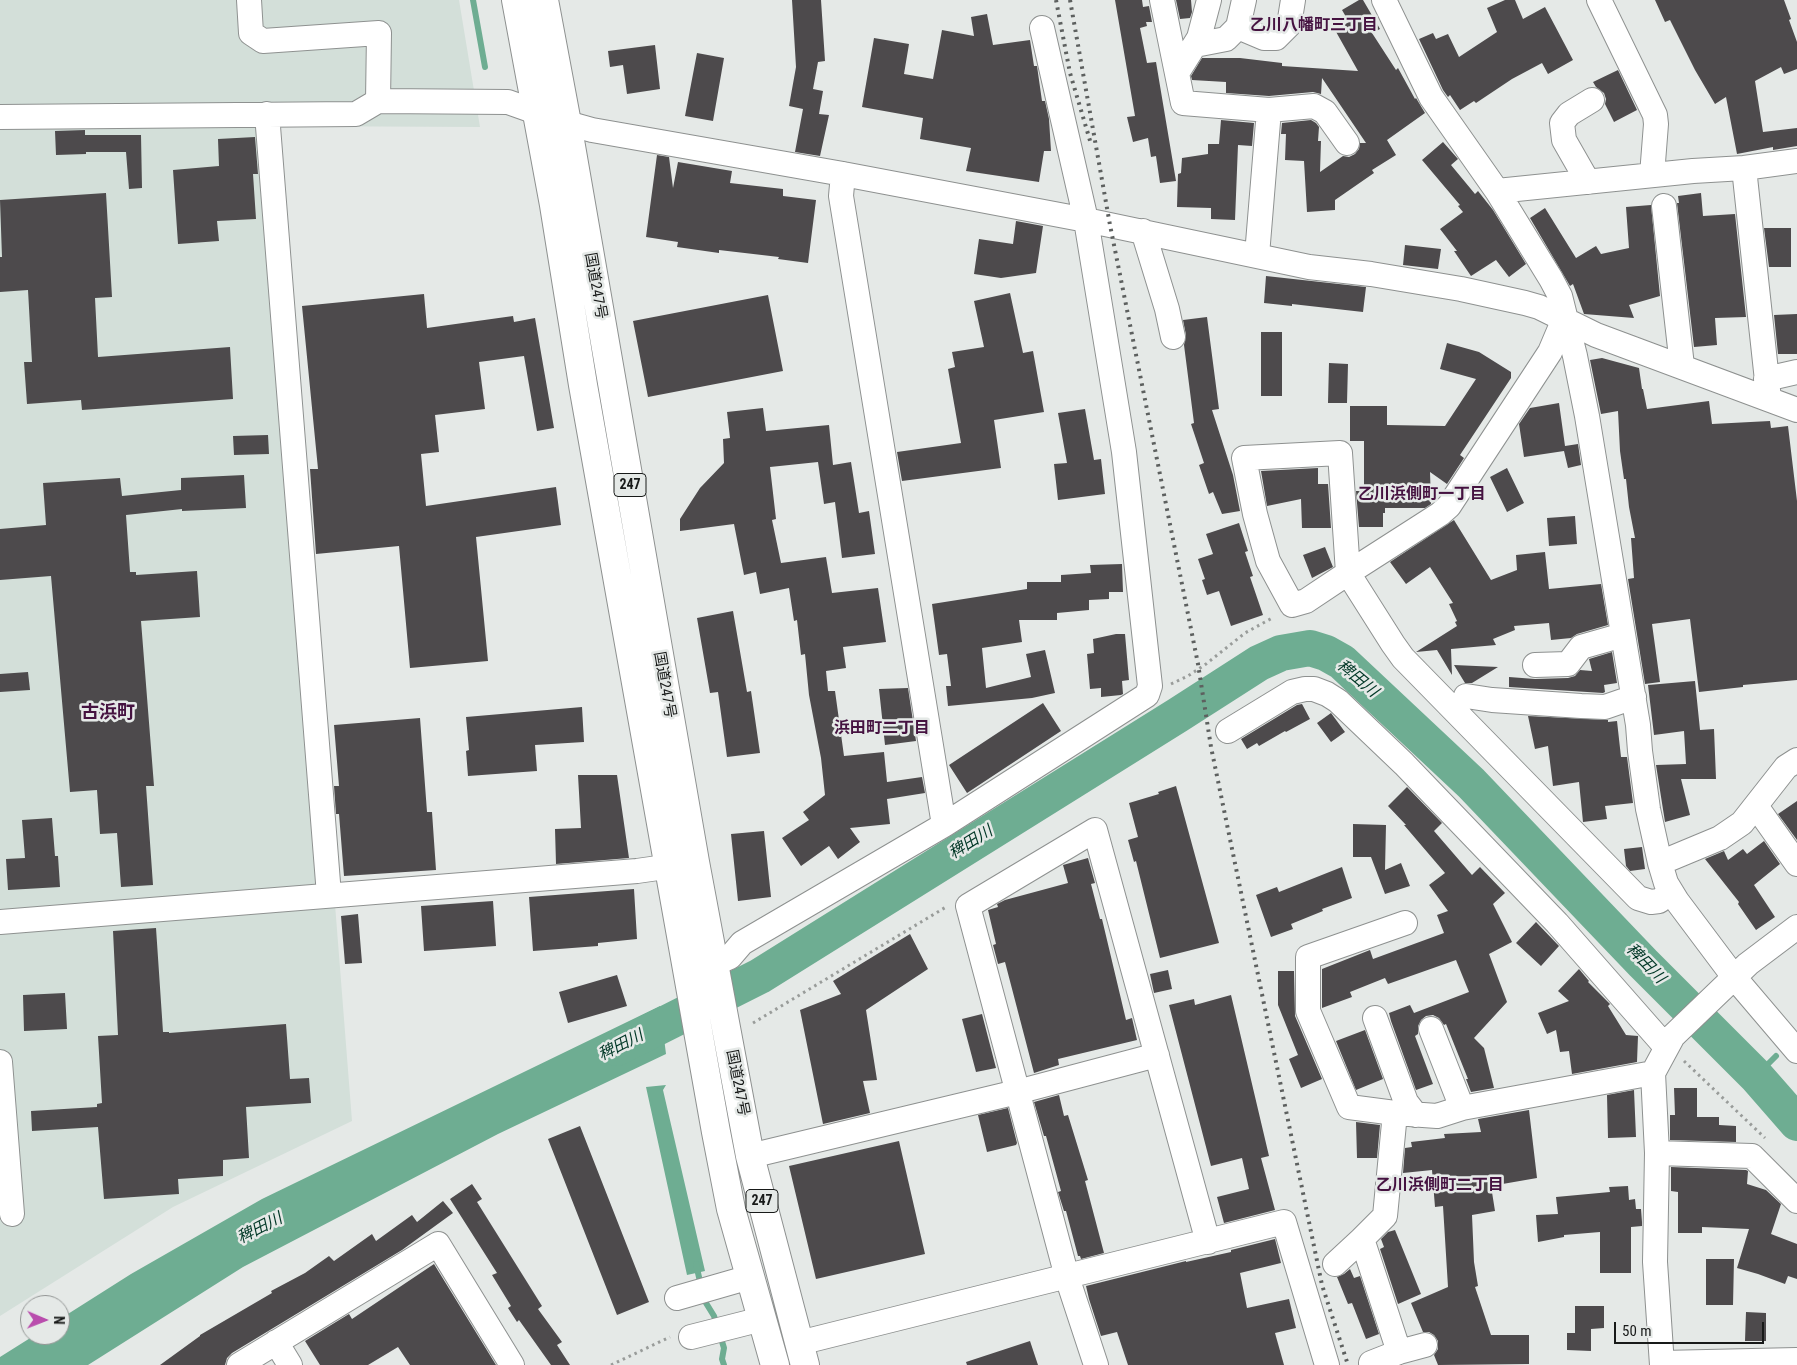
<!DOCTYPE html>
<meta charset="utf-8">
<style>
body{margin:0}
#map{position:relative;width:1797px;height:1365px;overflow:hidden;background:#e5e9e7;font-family:"Roboto Condensed",sans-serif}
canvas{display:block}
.north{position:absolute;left:20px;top:1295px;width:50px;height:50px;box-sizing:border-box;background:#e5e9e7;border:1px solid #939695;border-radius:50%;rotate:91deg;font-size:14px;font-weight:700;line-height:20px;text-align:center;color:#181a19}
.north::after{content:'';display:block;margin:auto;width:18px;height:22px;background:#b94dad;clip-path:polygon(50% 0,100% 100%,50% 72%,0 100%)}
.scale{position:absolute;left:1614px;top:1322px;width:150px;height:22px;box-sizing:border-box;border:2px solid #181a19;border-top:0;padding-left:6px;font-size:15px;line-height:18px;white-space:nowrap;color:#181a19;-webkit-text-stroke:4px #e5e9e7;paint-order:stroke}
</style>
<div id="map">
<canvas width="1797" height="1365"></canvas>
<div class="north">N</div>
<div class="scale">50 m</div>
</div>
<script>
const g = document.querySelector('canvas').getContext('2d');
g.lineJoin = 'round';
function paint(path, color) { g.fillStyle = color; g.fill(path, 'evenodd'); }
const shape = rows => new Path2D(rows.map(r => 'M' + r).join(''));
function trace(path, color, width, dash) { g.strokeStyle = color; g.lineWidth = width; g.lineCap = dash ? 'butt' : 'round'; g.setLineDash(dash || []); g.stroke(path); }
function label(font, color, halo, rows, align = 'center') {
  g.font = font + ' "Roboto Condensed","Noto Sans JP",sans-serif'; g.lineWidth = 5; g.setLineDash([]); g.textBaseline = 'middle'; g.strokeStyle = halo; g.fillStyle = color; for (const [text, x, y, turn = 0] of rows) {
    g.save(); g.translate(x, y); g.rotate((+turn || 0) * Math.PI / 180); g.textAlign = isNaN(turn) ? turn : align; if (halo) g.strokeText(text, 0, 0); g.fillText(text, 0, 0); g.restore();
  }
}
paint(shape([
 [0,0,459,0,480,127,274,126,352,1121,173,1207,0,1316]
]), '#d3dfd9');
paint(shape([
 [660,1006,666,1054,498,1134,243,1267,88,1365,0,1365,0,1357,35,1335,60,1335,60,1319,131,1274,262,1199],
 [666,1085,663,1090,705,1271,687,1275,646,1087]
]), '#6ead92');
trace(shape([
 [473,0,485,67],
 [1756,1076,1776,1056],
 [696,1264,701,1286],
 [704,1296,706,1303,714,1316,717,1325],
 [720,1335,724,1348,722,1359,724,1365]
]), '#6ead92', 6);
trace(shape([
 [617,1048,760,976,1178,715,1259,663,1281,653,1310,648,1326,653,1342,662,1471,783,1643,963,1756,1076,1797,1123]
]), '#6ead92', 36);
paint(shape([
 [792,0,821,0,825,61,818,62,813,89,823,91,819,114,829,115,820,156,795,152,803,109,789,106,796,67],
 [1115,0,1142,0,1143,7,1149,6,1152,22,1146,22,1147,26,1140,28,1147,63,1156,62,1176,181,1160,183,1156,156,1151,157,1148,138,1133,142,1127,117,1135,116],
 [1176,0,1191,0,1192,12,1190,18,1180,19],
 [1359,0,1363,0,1380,29,1372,33,1396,70,1398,68,1415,99,1416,98,1425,113,1387,140,1396,155,1372,170,1374,173,1335,200,1335,210,1307,212,1304,161,1285,160,1286,134,1281,134,1282,123,1311,120,1316,123,1319,127,1318,141,1321,141,1320,172,1343,156,1349,157,1355,154,1359,149,1360,143,1366,143,1322,78,1321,94,1313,92,1269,96,1226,93,1226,82,1192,80,1191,76,1202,58,1240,58,1282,63,1282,66,1358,71,1335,30,1349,22,1342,10],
 [1505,0,1515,0,1523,19,1545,7,1573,60,1548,74,1542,63,1512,79,1476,103,1474,101,1460,110,1450,95,1448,97,1443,90,1419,39,1433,33,1436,39,1448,34,1459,57,1497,32,1487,8],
 [1655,0,1784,0,1791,19,1789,20,1797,42,1797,69,1784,74,1781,67,1755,81,1763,132,1797,128,1797,146,1773,150,1773,147,1737,154,1726,97,1715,104,1695,70,1670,20,1665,22],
 [987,14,993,45,1030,40,1034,66,1037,66,1042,101,1045,101,1049,119,1051,151,1044,151,1039,182,966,171,971,148,920,139,923,118,862,107,874,38,909,44,904,74,933,79,942,30,974,36,971,17],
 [655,45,660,89,627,94,623,65,610,67,608,51],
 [697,53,724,58,713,121,685,116],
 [1618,70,1637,110,1614,122,1605,104,1606,99,1604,93,1596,87,1593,82],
 [1221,120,1254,123,1252,146,1238,145,1235,220,1211,219,1211,208,1177,207,1178,174,1181,173,1182,158,1208,154,1208,144,1219,144],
 [85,130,85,135,141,135,142,188,129,189,126,152,86,152,86,154,56,155,55,131],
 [255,137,258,174,253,174,256,219,217,221,219,241,178,244,173,170,219,166,218,139],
 [1443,142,1458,159,1451,165,1475,194,1478,191,1493,210,1526,264,1509,277,1496,260,1471,276,1454,251,1457,251,1440,229,1463,212,1458,206,1460,205,1422,160],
 [657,155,669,157,673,188,678,162,732,171,730,183,783,189,783,196,816,200,808,263,778,259,779,257,719,250,719,253,677,247,678,242,646,237],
 [106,193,112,297,95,298,98,357,230,347,233,399,82,410,81,400,27,404,24,362,32,362,28,290,0,292,0,257,2,257,0,200],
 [1701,193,1703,216,1735,214,1746,317,1715,318,1717,345,1694,347,1677,203,1679,203,1678,196],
 [1651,205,1660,296,1629,305,1634,318,1584,314,1573,284,1570,286,1530,218,1545,208,1576,258,1596,246,1601,254,1629,248,1626,207],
 [1016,221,1043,226,1036,273,1001,278,974,274,979,239,1013,244],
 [1764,228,1791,228,1791,267,1769,267],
 [1405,245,1441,249,1438,269,1403,265],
 [1266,276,1366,287,1363,312,1292,304,1292,306,1264,303],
 [1010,293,1023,353,1033,351,1044,412,994,420,1001,468,902,481,897,452,961,443,948,369,955,367,952,352,984,347,974,301],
 [424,294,427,328,513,316,514,322,535,318,554,428,537,431,524,356,479,362,485,409,435,415,439,452,421,454,426,506,556,487,561,525,476,537,488,661,410,668,399,546,316,554,310,469,318,469,302,306],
 [768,295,783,371,648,397,633,321],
 [1797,314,1797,354,1778,354,1774,315],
 [1207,317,1219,409,1212,410,1233,475,1240,511,1222,514,1213,492,1209,494,1199,465,1204,463,1191,424,1194,423,1184,345,1186,335,1183,320],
 [1261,332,1282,332,1282,396,1261,396],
 [1447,343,1479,352,1511,372,1511,378,1460,455,1464,458,1447,484,1430,472,1431,504,1425,508,1385,508,1385,513,1383,513,1383,527,1359,527,1356,491,1364,491,1364,441,1350,441,1350,406,1387,406,1387,425,1445,426,1476,379,1440,369],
 [1602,358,1639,368,1642,389,1643,389,1647,409,1709,401,1712,424,1770,421,1771,428,1788,426,1797,501,1797,680,1743,685,1743,687,1699,692,1690,619,1652,624,1660,682,1645,684,1628,579,1634,578,1631,538,1635,538,1629,507,1626,479,1624,479,1620,451,1618,411,1601,414,1590,360],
 [1329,363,1348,364,1347,403,1328,403],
 [1559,403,1565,446,1578,444,1581,465,1568,468,1564,451,1524,457,1519,424,1530,408],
 [763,408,766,431,829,425,833,465,851,462,859,513,869,511,875,554,842,558,835,502,824,504,818,462,770,467,776,519,772,520,781,563,826,557,832,593,878,588,886,642,843,647,846,668,826,671,828,691,835,691,844,756,884,752,887,782,922,777,925,793,887,799,890,824,850,828,860,842,838,859,829,846,801,866,782,838,809,820,803,812,825,795,821,758,809,695,805,654,801,655,797,620,794,621,789,588,760,594,756,572,744,575,734,524,680,531,680,519,700,488,724,463,723,439,730,438,727,412],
 [1085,409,1094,460,1101,459,1105,494,1058,500,1054,464,1067,463,1058,413],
 [268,435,269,454,234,455,233,436],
 [1318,468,1318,484,1328,484,1331,528,1302,528,1301,499,1267,506,1261,471],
 [1507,468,1524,503,1507,512,1490,477],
 [244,475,246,508,182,511,182,509,126,515,130,572,136,572,136,575,197,571,200,617,141,621,154,786,146,786,153,885,121,887,117,833,100,834,97,790,70,792,51,576,0,580,0,529,46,525,43,483,120,478,122,496,181,490,181,478],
 [1575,516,1577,544,1549,546,1547,518],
 [1454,520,1491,580,1517,570,1516,555,1545,552,1549,589,1601,584,1608,625,1577,634,1571,638,1551,640,1549,623,1514,626,1515,630,1493,639,1496,645,1451,649,1452,675,1437,650,1416,652,1457,626,1455,622,1457,621,1449,604,1453,603,1430,567,1406,584,1390,562],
 [1239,523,1248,551,1245,552,1253,576,1250,577,1263,615,1231,626,1219,591,1207,595,1202,580,1205,579,1198,559,1213,554,1206,534],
 [1325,547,1333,567,1312,578,1303,555],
 [1122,564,1123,592,1109,592,1109,599,1089,600,1089,610,1057,613,1057,620,1019,620,1022,642,982,648,986,688,1031,677,1026,654,1045,650,1055,693,1032,698,948,706,946,686,951,686,947,654,939,655,932,604,1027,589,1027,582,1061,582,1061,575,1091,573,1090,565],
 [733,611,747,692,751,691,760,753,727,757,718,692,710,693,697,618],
 [1116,634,1125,634,1129,680,1122,681,1123,694,1121,695,1101,697,1101,688,1090,689,1087,654,1094,653,1093,639],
 [1612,652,1617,683,1604,685,1605,692,1603,693,1509,687,1509,677,1535,679,1568,678,1575,676,1580,670,1592,671,1589,659],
 [1454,665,1498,667,1472,683,1465,683],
 [28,672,30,690,0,692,0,674],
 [1695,681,1700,730,1714,729,1716,779,1681,779,1690,815,1665,822,1656,765,1686,764,1684,731,1654,735,1648,685],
 [908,688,916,741,885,745,879,689],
 [1043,703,1061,731,967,793,949,765],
 [1302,704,1310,719,1286,732,1285,731,1259,746,1257,743,1247,749,1241,739,1297,705],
 [582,707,584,742,535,745,537,771,468,776,466,751,469,750,466,717],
 [1331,713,1345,732,1331,742,1317,723],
 [1528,716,1608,720,1608,722,1617,721,1621,757,1627,757,1633,803,1605,806,1607,819,1583,822,1579,782,1553,786,1548,746,1535,749],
 [420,718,427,812,432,812,436,870,344,876,339,814,336,814,334,786,339,786,334,725],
 [578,775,617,775,629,858,556,864,555,829,581,828],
 [1176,786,1219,943,1160,958,1136,861,1134,862,1128,840,1138,837,1129,803,1159,794,1158,792],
 [1407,787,1442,823,1434,831,1472,875,1480,867,1505,893,1493,904,1512,942,1489,954,1507,1002,1474,1038,1484,1048,1494,1088,1471,1092,1466,1079,1468,1079,1446,1024,1444,1025,1439,1018,1433,1015,1426,1016,1421,1020,1418,1026,1418,1034,1415,1036,1433,1084,1416,1090,1391,1021,1389,1013,1410,1005,1414,1013,1469,992,1456,960,1388,984,1385,978,1350,992,1352,997,1322,1008,1322,969,1370,950,1373,959,1444,933,1437,915,1448,911,1429,885,1445,873,1404,825,1406,825,1388,806],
 [1797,801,1797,840,1778,814],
 [52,818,55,856,58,856,60,887,8,890,6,859,25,858,22,820],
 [1353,824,1386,825,1385,870,1401,863,1410,886,1385,894,1371,857,1353,857],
 [764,831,771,897,738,901,731,834],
 [1764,841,1780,864,1754,885,1775,917,1756,930,1738,904,1739,902,1705,859,1724,851,1728,860,1743,849,1747,854],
 [1642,847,1645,869,1630,871,1626,866,1624,849],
 [1088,858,1095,883,1091,884,1100,919,1102,919,1126,1020,1132,1018,1137,1040,1058,1059,1059,1065,1034,1073,1005,962,998,964,993,945,996,944,988,910,998,907,997,904,1005,900,1068,883,1063,865],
 [1342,867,1352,898,1322,909,1323,911,1291,924,1293,929,1271,937,1256,895,1277,887,1279,892],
 [634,889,637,939,598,943,598,946,533,951,529,897],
 [493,901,496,946,424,951,421,906],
 [358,914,362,963,345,964,341,916],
 [1536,922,1559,946,1541,966,1516,943],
 [156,928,163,1032,169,1032,169,1033,286,1024,290,1079,309,1078,311,1103,246,1107,249,1158,223,1160,223,1176,178,1179,179,1194,104,1199,98,1127,32,1131,31,1111,97,1107,97,1104,102,1103,98,1036,118,1035,113,931],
 [910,934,928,969,866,1010,877,1080,863,1081,870,1113,823,1124,800,1010,841,994,833,981],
 [1579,969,1589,981,1588,982,1610,1004,1608,1006,1626,1035,1638,1036,1637,1062,1572,1074,1569,1051,1560,1052,1556,1030,1547,1034,1538,1013,1569,1001,1558,991],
 [1168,970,1172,989,1154,993,1150,974],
 [1278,971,1294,971,1295,1016,1322,1079,1301,1088,1289,1059,1298,1055,1278,1005],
 [617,975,627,1006,568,1023,559,992],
 [65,993,67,1029,24,1031,23,995],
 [1231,995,1269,1156,1261,1158,1275,1210,1224,1223,1217,1197,1249,1189,1242,1158,1211,1166,1169,1005,1194,999,1195,1005],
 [982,1014,996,1068,976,1072,962,1019],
 [1365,1030,1383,1079,1356,1090,1336,1041],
 [1674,1088,1697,1088,1697,1117,1719,1117,1719,1125,1736,1126,1736,1142,1670,1140,1670,1115,1675,1115],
 [1634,1090,1636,1137,1608,1138,1607,1095],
 [1059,1095,1064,1116,1068,1115,1088,1180,1085,1181,1104,1253,1081,1259,1080,1256,1078,1256,1066,1211,1064,1211,1058,1192,1061,1191,1046,1136,1044,1136,1034,1102],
 [1008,1108,1017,1143,1016,1145,987,1152,978,1115],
 [1529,1110,1537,1178,1491,1186,1495,1211,1472,1215,1474,1262,1478,1286,1475,1287,1491,1335,1529,1335,1529,1364,1438,1365,1434,1355,1438,1349,1438,1341,1434,1335,1429,1332,1423,1332,1411,1303,1448,1287,1443,1206,1435,1207,1432,1170,1403,1173,1405,1148,1412,1147,1411,1142,1445,1138,1444,1134,1481,1132,1478,1119],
 [1356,1122,1380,1125,1377,1158,1357,1158],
 [580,1126,649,1302,617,1315,548,1139],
 [899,1141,925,1254,816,1279,789,1166],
 [1671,1167,1746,1170,1748,1171,1747,1184,1766,1190,1781,1204,1771,1234,1797,1244,1797,1279,1788,1276,1785,1284,1758,1274,1737,1268,1749,1229,1702,1227,1702,1233,1678,1233,1678,1192,1671,1191],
 [472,1184,482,1199,477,1202,542,1306,538,1309,562,1342,557,1345,570,1365,551,1365,519,1320,517,1322,508,1308,511,1306,492,1275,497,1273,450,1199],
 [1628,1186,1629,1200,1635,1199,1636,1209,1641,1209,1642,1222,1642,1226,1631,1227,1631,1273,1600,1273,1600,1232,1564,1235,1564,1237,1538,1242,1536,1215,1558,1214,1556,1197,1610,1192,1609,1187],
 [443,1201,453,1213,402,1250,232,1353,227,1358,225,1365,160,1365,200,1336,200,1335,272,1293,271,1291,305,1273,329,1256,334,1261,372,1234,376,1241,412,1215,417,1222],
 [1395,1230,1421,1294,1398,1304,1380,1249,1384,1247,1381,1239,1388,1232],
 [1275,1239,1281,1263,1240,1273,1247,1308,1289,1299,1296,1328,1275,1333,1284,1365,1128,1365,1117,1332,1101,1336,1089,1299,1086,1286,1186,1261,1186,1262,1231,1252,1231,1250],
 [1706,1259,1734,1259,1733,1305,1706,1305],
 [434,1264,496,1365,410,1365,398,1347,368,1365,320,1365,305,1341,349,1314,352,1319],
 [1350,1269,1354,1278,1360,1276,1379,1334,1366,1339,1352,1303,1348,1304,1337,1277,1344,1274],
 [1575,1306,1604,1306,1604,1328,1591,1329,1591,1351,1567,1350,1567,1333,1575,1333],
 [1746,1312,1766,1313,1766,1341,1745,1341],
 [1030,1341,1038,1365,967,1365,966,1362]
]), '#4d4a4c');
const minor = shape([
 [249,0,251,33,263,41,379,33,378,101],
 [1162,0,1183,103,1269,110,1257,255],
 [1384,0,1431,97,1497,191,1551,279,1560,296,1575,356,1587,416,1638,725,1640,751,1648,809,1660,863,1666,883,1677,901,1734,977,1797,1051],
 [1599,0,1655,115,1656,124,1652,175],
 [1238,27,1264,38,1276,38,1289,25,1293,0],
 [1195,45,1226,39,1238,27,1244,0],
 [1177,73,1199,38,1209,0],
 [1269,110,1314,106,1325,112,1347,143],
 [267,114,329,895],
 [0,117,356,114,378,101,508,102,567,123,592,130,843,174,1086,220,1309,267,1371,274,1461,289,1525,303,1539,307,1596,335,1797,410],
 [1744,168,1769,399],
 [1588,182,1564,140,1562,123,1569,114,1592,100],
 [1497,191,1693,171,1744,168,1797,161],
 [1664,206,1682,366],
 [1143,231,1167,309,1173,337],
 [1564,319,1550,352,1449,506,1440,514,1348,573,1306,601,1292,605,1268,561,1255,514,1244,458,1340,453,1348,573,1393,644,1403,658,1638,898,1651,902,1659,901,1671,892],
 [1766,379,1797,372],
 [1535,665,1568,664,1581,647,1623,635],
 [1466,696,1492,700,1581,706,1605,707,1634,697],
 [1228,731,1292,692,1305,689,1314,689,1327,694,1338,701,1404,764,1557,923,1666,1047],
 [1756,806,1797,864],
 [944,825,1147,695,1150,686,1124,452,1086,220,1042,28],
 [1660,863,1720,838,1742,823,1786,767,1797,760],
 [0,922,637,871,686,864],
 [714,964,730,957,742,943,944,825,841,196,843,174],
 [1375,1018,1406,1102,1416,1115],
 [1431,1029,1462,1108],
 [0,1062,12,1214],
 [1395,1113,1349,1107,1308,1011,1308,957,1405,923],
 [1657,1153,1752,1156,1797,1201],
 [750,1156,1017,1092,1157,1055],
 [1335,1264,1362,1239],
 [677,1298,750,1277],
 [691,1337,762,1319],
 [276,1342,290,1365],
 [799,1343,1284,1222,1327,1365],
 [1425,1345,1399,1352,1362,1239,1385,1216,1395,1113,1437,1116,1462,1108,1653,1073],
 [1371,1363,1399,1352],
 [1662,1363,1797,1360],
 [239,1365,438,1244,512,1365],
 [1096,1365,1067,1277,968,906,1095,830,1208,1242],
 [1662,1365,1655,1262,1657,1153,1653,1073,1673,1036,1748,964,1797,927]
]);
const highway = shape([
 [516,0,554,205,583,385,716,1132,731,1209,775,1365],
 [544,0,567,123,695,862,750,1156,805,1365]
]);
trace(minor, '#8e9190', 26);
trace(highway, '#8e9190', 30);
trace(shape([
 [1171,684,1188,676,1206,664,1245,633,1274,617],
 [753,1023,946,907],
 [1684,1061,1765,1138],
 [611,1365,670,1337]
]), '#999c9a', 3, [2.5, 4]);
trace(minor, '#fff', 24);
trace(highway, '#fff', 28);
trace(shape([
 [1056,0,1070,73,1091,144],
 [1070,0,1110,225,1198,664,1211,747,1322,1285,1348,1365]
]), '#5d605f', 4, [2.5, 5]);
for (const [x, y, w] of [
 [630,485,32],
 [762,1201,32]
]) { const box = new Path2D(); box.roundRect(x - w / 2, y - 11.5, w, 23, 4); g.fillStyle = '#e5e9e7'; g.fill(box); trace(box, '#181a19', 1); }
label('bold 14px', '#181a19', null, [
 ["247",630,485],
 ["247",762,1201]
]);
label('15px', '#181a19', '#e5e9e7', [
 ["国道247号",595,286,80],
 ["国道247号",664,685,80],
 ["国道247号",737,1083,79]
]);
label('bold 16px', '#451240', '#e5e9e7', [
 ["乙川八幡町三丁目",1314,26],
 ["乙川浜側町一丁目",1422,495],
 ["浜田町二丁目",882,729],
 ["乙川浜側町二丁目",1440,1186]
]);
label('italic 16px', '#003726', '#e5e9e7', [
 ["稗田川",1357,679,40],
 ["稗田川",971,843,-32],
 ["稗田川",1645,964,46],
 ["稗田川",621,1046,-27],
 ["稗田川",260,1229,-27]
]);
label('bold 18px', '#451240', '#e5e9e7', [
 ["古浜町",108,713]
]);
</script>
